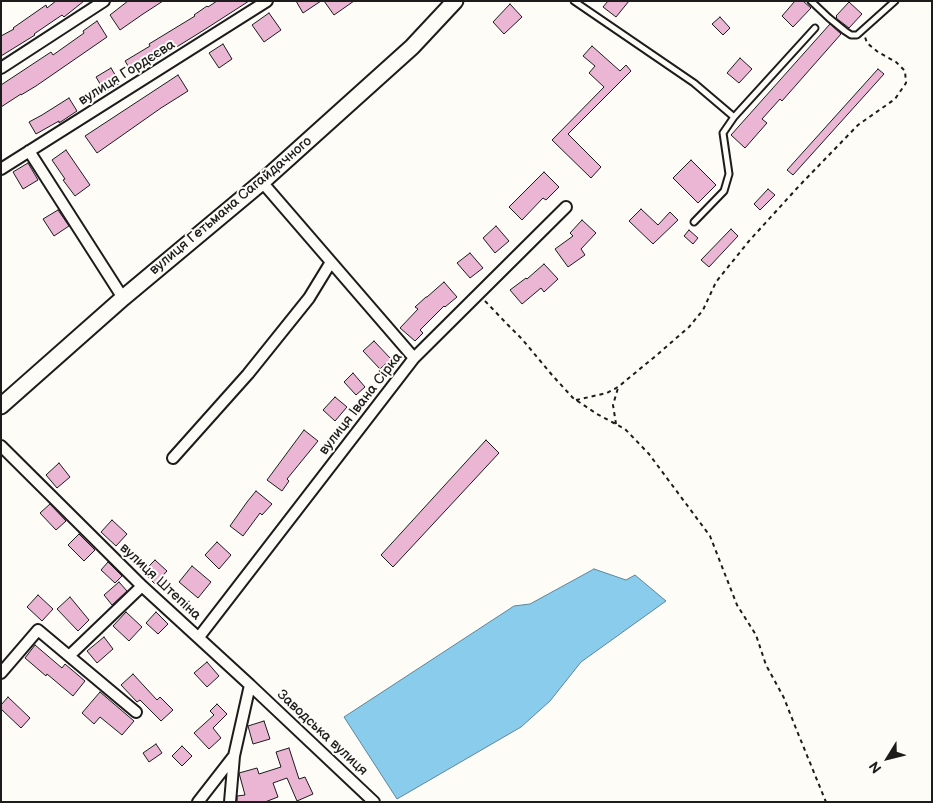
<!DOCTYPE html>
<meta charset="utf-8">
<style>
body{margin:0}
#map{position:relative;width:933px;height:803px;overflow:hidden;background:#fdfcf7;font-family:"Balsamiq Sans",sans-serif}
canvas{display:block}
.frame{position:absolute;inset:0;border:2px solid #1c1c1c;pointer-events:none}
.north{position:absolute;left:863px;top:733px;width:50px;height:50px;-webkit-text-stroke:4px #fdfcf7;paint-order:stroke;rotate:234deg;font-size:14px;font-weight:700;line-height:20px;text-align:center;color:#1c1c1c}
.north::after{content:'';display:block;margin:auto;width:18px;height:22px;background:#1c1c1c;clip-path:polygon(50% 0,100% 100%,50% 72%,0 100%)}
</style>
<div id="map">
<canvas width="933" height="803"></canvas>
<div class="frame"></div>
<div class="north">N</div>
</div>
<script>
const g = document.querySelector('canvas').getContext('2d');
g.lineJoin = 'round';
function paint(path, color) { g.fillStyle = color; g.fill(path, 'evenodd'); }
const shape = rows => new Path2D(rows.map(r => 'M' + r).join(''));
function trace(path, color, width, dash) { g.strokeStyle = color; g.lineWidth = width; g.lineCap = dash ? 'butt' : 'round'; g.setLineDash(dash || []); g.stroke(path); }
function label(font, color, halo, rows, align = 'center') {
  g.font = font + ' "Balsamiq Sans",sans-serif'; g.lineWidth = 4; g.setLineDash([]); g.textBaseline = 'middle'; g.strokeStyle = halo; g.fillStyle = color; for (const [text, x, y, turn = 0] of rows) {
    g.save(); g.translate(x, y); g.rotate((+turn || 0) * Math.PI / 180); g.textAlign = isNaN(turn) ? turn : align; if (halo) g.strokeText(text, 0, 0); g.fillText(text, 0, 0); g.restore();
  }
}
const water = shape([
 [594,569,626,580,635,575,666,601,581,662,550,701,521,727,397,799,344,717,514,606,530,604,594,569]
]);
paint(water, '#8acceb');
trace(water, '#5e8698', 1);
const building = shape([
 [56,1,84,1,64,17,62,15,34,34,35,35,1,56,1,36,14,29,13,28,46,5,47,8,56,1],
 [128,1,163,1,143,14,120,30,110,15,128,1],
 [217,1,249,1,204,30,133,74,125,61,150,46,149,44,195,16,194,15,207,6,208,7,217,1],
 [296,1,321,1,303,13,296,1],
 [324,1,354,1,334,15,324,1],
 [608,1,629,1,616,17,603,7,608,1],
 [795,1,803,1,811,8,793,27,782,16,795,1],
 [849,2,862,14,849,28,836,18,837,17,836,16,849,2],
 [510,4,522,17,504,34,493,22,510,4],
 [269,13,281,30,264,42,252,25,269,13],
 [720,17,730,28,723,35,712,24,720,17],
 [97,21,107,37,36,86,21,95,21,94,1,107,1,85,51,52,53,55,84,33,83,31,97,21],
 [830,24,841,34,782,101,780,99,762,119,767,123,745,148,731,135,830,24],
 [223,44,232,59,219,68,209,53,223,44],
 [592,46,620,71,626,65,631,71,568,134,601,167,591,178,552,140,604,87,589,73,595,66,583,56,592,46],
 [740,58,752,69,739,83,727,73,740,58],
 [111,68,120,83,105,92,96,77,111,68],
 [878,69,884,74,793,175,787,170,878,69],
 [178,75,188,91,161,108,97,153,85,136,178,75],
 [69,98,77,111,59,123,59,121,36,134,29,122,42,115,69,98],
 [66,150,90,185,75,196,63,180,65,179,52,160,66,150],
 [691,160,716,185,698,203,673,178,691,160],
 [28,163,38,180,23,189,13,172,28,163],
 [544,172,559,187,546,200,543,198,522,220,509,207,544,172],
 [768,189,775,195,760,210,754,204,768,189],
 [641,209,658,225,670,212,678,220,653,244,629,221,641,209],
 [58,210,69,226,54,236,43,219,58,210],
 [582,220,596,233,581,249,585,255,568,267,555,249,573,236,570,233,582,220],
 [496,226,509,241,495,253,483,238,496,226],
 [731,229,738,236,709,267,701,260,731,229],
 [689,230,698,238,693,244,684,236,689,230],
 [470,253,483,268,470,278,457,263,470,253],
 [544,264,558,279,544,292,541,288,522,304,510,290,526,278,527,279,544,264],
 [444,282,457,297,445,307,444,306,420,330,423,333,415,341,400,328,418,309,415,307,426,297,427,297,444,282],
 [374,341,391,359,380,369,363,351,374,341],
 [353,373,365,387,356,395,344,382,353,373],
 [335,397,347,407,335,421,323,410,335,397],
 [304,430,318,441,287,479,289,481,282,491,267,480,304,430],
 [486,440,499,453,393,567,381,555,486,440],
 [59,463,70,477,57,488,46,475,59,463],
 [256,491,272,504,262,515,260,513,243,536,230,526,247,502,256,491],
 [50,504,66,521,56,530,40,513,50,504],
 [112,520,127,534,116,546,101,532,112,520],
 [79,534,95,550,84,561,68,545,79,534],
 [217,542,231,555,219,569,205,555,217,542],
 [155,560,167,571,155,584,143,572,155,560],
 [108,562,122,576,115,583,101,570,108,562],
 [192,566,211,582,198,598,179,582,192,566],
 [119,582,127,591,112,605,104,595,119,582],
 [38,595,53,609,42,621,27,607,38,595],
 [70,597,89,620,78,631,57,609,70,597],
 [126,612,142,627,129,641,113,626,126,612],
 [156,612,168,624,158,634,146,623,156,612],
 [104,637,113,649,97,663,87,651,104,637],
 [35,645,62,668,65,664,85,681,73,696,47,674,46,676,25,658,35,645],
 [207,662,219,676,207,687,194,673,207,662],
 [133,674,157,700,160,697,173,710,161,721,140,700,137,702,121,685,133,674],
 [100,692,134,721,122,735,100,717,94,724,82,713,100,692],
 [8,697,30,718,21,728,1,709,1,705,8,697],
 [217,704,227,714,213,728,221,738,209,749,194,733,214,715,210,711,217,704],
 [264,721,270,739,253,744,248,726,264,721],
 [156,744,162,753,149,762,143,753,156,744],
 [182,746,192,756,182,766,172,756,182,746],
 [289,748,299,779,305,777,313,794,297,801,287,778,273,783,278,797,265,802,237,802,237,796,245,795,239,773,257,768,259,774,281,767,276,752,289,748]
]);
paint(building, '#eab6d3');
trace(building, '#1c1c1c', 1);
const lane = shape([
 [574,1,694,83,734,117,815,28],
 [811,1,829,18,845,31,851,35,857,35,895,1],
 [694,222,724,191,729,174,723,133,734,117]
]);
const street = shape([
 [1,68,104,1],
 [29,151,123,298],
 [1,169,267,1],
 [262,182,414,358],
 [1,446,142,586,250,685,234,756,230,802],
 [173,458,248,374,309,298,331,262],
 [199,637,414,358,566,207],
 [69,656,136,712],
 [1,673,38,630,69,656,142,586],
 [250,685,374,802],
 [198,802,233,757]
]);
const secondary = shape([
 [1,406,123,298,262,182,412,47,455,1]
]);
trace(lane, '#1c1c1c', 9);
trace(street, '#1c1c1c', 14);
trace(secondary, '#1c1c1c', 19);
trace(shape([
 [485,301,508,325,522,339,552,375,573,398,597,414,625,429,649,454,710,536,737,605,756,635,766,665,784,698,795,726,826,802],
 [576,400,607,393,618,387,658,354,689,327,703,310,716,282,749,241,799,186,858,125,895,99,906,83,905,71,896,62,878,52,867,43,865,37],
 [616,424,613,405,618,388]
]), '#1c1c1c', 2, [4, 4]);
trace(lane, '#fdfcf7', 5);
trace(street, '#fdfcf7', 10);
trace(secondary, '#fdfcf7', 15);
label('14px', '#1c1c1c', '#fdfcf7', [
 ["вулиця Гордєєва",127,73,-32],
 ["вулиця Гетьмана Сагайдачного",231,206,-40],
 ["вулиця Івана Сірка",361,404,-52],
 ["вулиця Штепіна",160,582,43],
 ["Заводська вулиця",322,733,43]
]);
</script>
